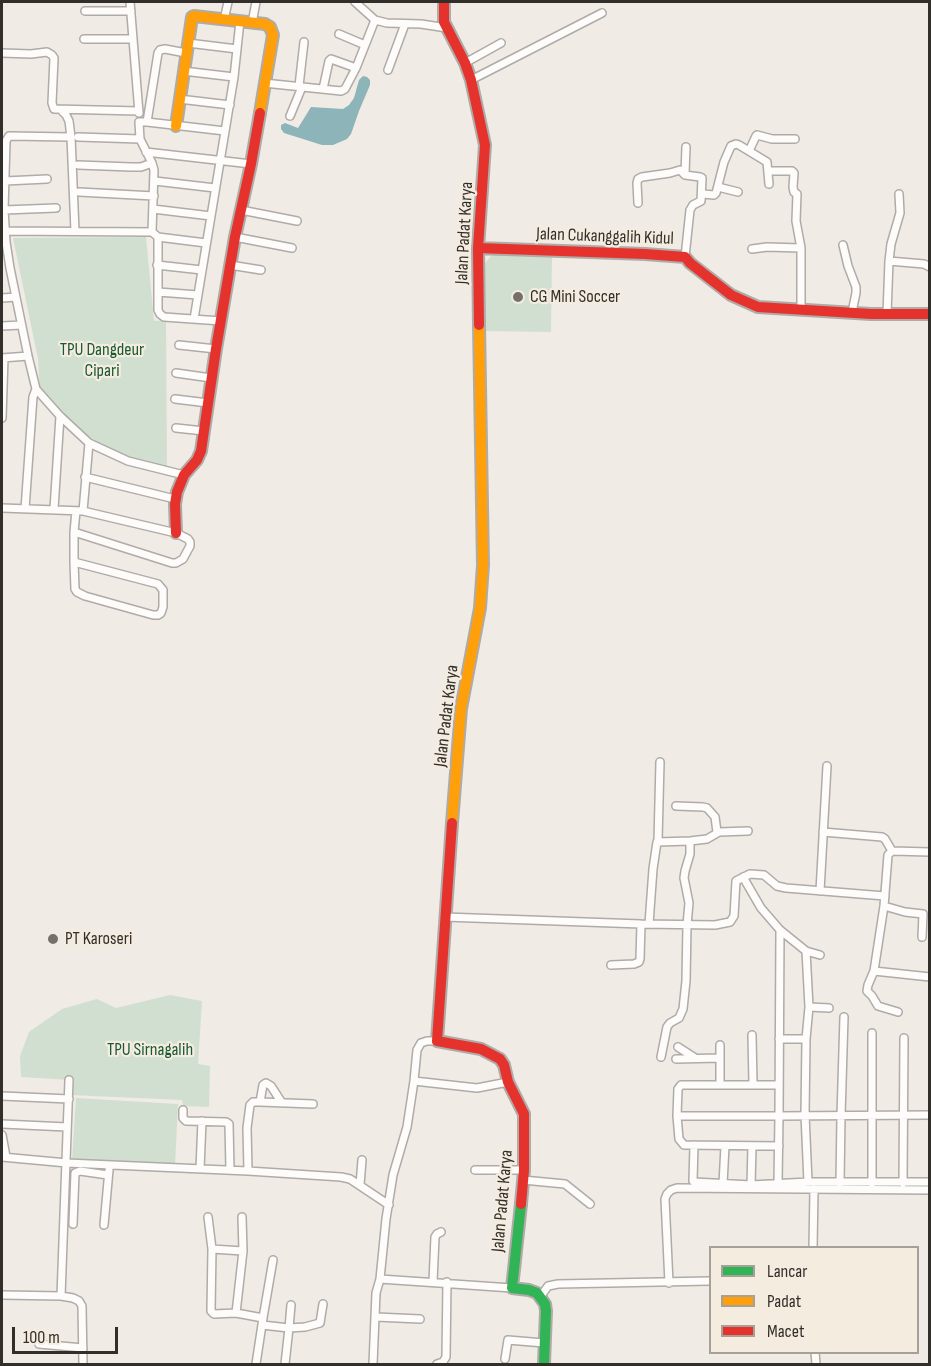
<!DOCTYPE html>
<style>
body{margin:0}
#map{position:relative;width:931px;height:1366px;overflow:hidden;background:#f0ebe5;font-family:"Sofia Sans Condensed",sans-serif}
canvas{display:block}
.frame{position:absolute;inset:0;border:3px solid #322f2b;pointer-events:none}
.legend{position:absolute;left:709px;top:1246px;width:210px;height:108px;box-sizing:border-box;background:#f5ece0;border:2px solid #a7a098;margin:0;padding:8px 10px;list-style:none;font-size:18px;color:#322f2b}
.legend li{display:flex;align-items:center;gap:12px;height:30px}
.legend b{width:30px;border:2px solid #a7a098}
.scale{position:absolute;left:12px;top:1327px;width:106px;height:27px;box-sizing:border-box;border:3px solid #322f2b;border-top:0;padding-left:8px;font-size:18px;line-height:21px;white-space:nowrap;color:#322f2b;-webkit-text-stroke:4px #f5ece0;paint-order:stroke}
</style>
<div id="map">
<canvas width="931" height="1366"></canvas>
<div class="frame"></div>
<ul class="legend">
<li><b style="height:8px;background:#30b455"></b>Lancar</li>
<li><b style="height:8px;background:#ff9f0a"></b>Padat</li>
<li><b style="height:8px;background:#e5322d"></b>Macet</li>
</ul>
<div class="scale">100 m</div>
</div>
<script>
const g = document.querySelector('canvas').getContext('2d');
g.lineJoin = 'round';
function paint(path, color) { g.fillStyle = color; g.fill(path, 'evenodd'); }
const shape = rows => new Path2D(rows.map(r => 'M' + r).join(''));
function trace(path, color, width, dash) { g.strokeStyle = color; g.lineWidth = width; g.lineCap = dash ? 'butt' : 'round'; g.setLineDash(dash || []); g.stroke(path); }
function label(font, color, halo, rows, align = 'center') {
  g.font = font + ' "Sofia Sans Condensed",sans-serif'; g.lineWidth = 4.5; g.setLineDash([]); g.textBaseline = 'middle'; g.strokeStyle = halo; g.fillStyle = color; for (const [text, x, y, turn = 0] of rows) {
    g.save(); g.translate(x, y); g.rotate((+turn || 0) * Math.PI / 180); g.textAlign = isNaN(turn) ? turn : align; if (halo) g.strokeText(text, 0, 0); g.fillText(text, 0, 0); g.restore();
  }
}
paint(shape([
 [146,237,154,321,166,320,167,468,116,455,64,419,40,393,38,359,13,238],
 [493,254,552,257,551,332,484,331,485,263],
 [170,995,202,1001,198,1064,210,1066,209,1107,183,1106,182,1100,70,1095,70,1080,21,1077,20,1056,29,1032,62,1009,97,999,116,1008],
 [76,1098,178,1104,175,1166,72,1160]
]), '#d1dfd0');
paint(shape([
 [363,76,367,77,370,80,370,85,359,111,351,134,347,139,333,145,322,145,284,133,281,129,281,125,285,123,298,128,311,107,343,109,349,105,354,98,359,80]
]), '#8db4b8');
const street = shape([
 [130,2,139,113],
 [355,2,375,20,387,23,421,24,447,28],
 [85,11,131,11],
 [224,20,228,2],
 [252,23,256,2],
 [339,34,365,45],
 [84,39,132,39],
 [188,43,237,49],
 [2,53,31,54,47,52,52,55,54,58,52,103,54,109,139,111],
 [465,63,501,43],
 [388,70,405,24],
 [183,71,234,77],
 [471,80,602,13],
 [264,83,341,91,345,89,356,68,375,20],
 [299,86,304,42],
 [323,89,329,61,331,59,356,68],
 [179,99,230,105],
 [61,110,66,115,69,121,71,137,75,231],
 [290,116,302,87],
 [147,122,158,53,160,50,165,49,186,53],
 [71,137,9,136,6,141,4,210,6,242,10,268,28,356,36,389,60,416,89,443,128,461,184,475],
 [78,137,140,139],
 [749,151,756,136,757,135,772,139,795,139],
 [146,152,251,164],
 [78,165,131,167,141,167,152,163],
 [769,171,792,171,794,173,793,187,794,192,797,194,796,221,801,248,801,310],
 [685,174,686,147],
 [5,181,47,179],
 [155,181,215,188],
 [718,187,738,192],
 [79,192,154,196],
 [703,194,714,195,716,193,724,162,731,146,736,144,739,145,767,162,769,184],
 [638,203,637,183,638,179,642,177,670,173,680,170,685,175,700,177,702,178,701,201,693,205,690,210,685,257],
 [153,209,211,216],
 [4,210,56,208],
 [241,210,297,221],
 [4,231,152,232,158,237,158,310,160,314,164,317,221,321],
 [152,232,154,170,152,163,140,139,139,122,147,122,225,131],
 [158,237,206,243],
 [235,237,292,248],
 [843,245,848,266,856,287,856,293,852,312],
 [752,249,767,247,801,248],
 [889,261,924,264,930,267],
 [157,265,202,270],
 [230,265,261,270],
 [158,292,198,295],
 [2,298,16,297],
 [887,314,889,261,891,244,900,213,899,194],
 [194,319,234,77,240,21],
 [2,326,21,325],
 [179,345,216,349],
 [2,358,28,356],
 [176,373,211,378],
 [175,399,208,403],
 [2,418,4,358],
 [176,428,204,431],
 [85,477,175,499],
 [2,508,83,511,176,533,188,539,190,542,190,546,183,559,176,563,172,563,74,532],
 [25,509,33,397,36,389],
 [54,509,60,416],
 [83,511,89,443],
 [74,562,158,584,163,590,163,607,161,613,158,615,153,615,85,596,77,592,75,589,74,562,74,532,76,511],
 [676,806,703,807,707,808,715,817,717,832],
 [823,832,882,837,885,839,892,851],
 [658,841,660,762],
 [743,877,761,908,780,930,806,951,820,955],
 [820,891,827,766],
 [884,906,905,912,923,914,922,937],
 [445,917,641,924,715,925,730,922,734,916,736,881,750,874,764,875,777,886,786,888,885,896],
 [649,924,653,869,657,842,690,841,707,839,719,832,748,831],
 [780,930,779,1116,930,1115],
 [806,951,809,1007,806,1039,805,1115,808,1182],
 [611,965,634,964,639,962,640,959,641,924],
 [874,971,930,977],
 [809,1007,829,1008],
 [898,1012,878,1006,872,996,867,991,868,985,874,971,884,906,888,855,892,851,930,852],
 [872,1033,872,1183],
 [752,1035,753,1084],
 [779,1039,806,1039],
 [720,1045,720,1085],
 [678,1047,695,1058],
 [661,1057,667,1027,670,1023,679,1018,683,1009,686,981,687,925,689,903,684,878,685,871,690,854,690,841],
 [676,1059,720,1058],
 [414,1081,477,1088,508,1082],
 [2,1096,69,1099],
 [260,1102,263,1085,266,1083,271,1086,282,1103],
 [183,1110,183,1118,186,1121,226,1122,229,1124,230,1170],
 [677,1116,779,1116,778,1183],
 [2,1124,67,1127],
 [2,1135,6,1157],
 [694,1145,693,1181,694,1182,751,1185,808,1182,930,1182],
 [779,1146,684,1145,679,1139,677,1116,678,1089,681,1085,779,1085],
 [2,1157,67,1163,248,1171,341,1177,350,1179,389,1205],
 [200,1169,202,1121],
 [475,1170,524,1170],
 [248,1171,247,1128,250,1105,253,1102,260,1102,313,1104],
 [523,1180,565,1184,590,1204],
 [840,1183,841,1116,844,1017],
 [903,1183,904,1038],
 [723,1184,725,1146],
 [360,1185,362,1160],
 [751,1185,752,1146],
 [208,1217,212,1249,211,1311,214,1314,236,1313,263,1318,256,1364],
 [242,1217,243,1251],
 [73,1224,75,1173,80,1171,108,1175],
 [104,1225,109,1170],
 [813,1248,814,1189],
 [212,1249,243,1251,236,1313],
 [380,1279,512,1288],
 [433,1282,435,1237,437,1234,441,1232],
 [669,1283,665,1199,667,1194,671,1190,677,1188,930,1190],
 [2,1295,61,1296,73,1298,79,1301,82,1306,83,1364],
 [61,1296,69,1080],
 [541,1296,548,1286,558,1284,710,1281],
 [291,1305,289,1328,305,1327,320,1323,323,1304],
 [376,1317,420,1319],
 [263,1318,273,1260],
 [262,1325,289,1328,285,1364],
 [39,1344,83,1348],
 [815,1352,816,1364],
 [505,1359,508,1340,544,1343],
 [373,1364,376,1293,380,1279,386,1219,393,1175,407,1127,414,1081,417,1050,421,1043,427,1041,437,1041],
 [437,1364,443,1362,446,1357,447,1282]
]);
const fast = shape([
 [521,1204,512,1288,529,1290,537,1293,545,1304,546,1311,544,1364]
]);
const slow = shape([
 [176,126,192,17,194,16,265,24,270,27,273,35,260,113],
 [452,823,461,709,480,608,483,565,479,325]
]);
const jam = shape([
 [444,2,444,22,465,63,471,80,485,145,478,248,479,325],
 [478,248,645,254,685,257,690,263,731,295,758,307,871,314,930,314],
 [176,533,175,504,177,492,184,475,197,460,201,451,216,349,235,237,251,164,260,113],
 [452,823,437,1041,481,1049,500,1059,504,1065,508,1082,524,1114,524,1170,521,1204]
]);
trace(street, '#afaba7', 10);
trace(fast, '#afaba7', 14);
trace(slow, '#afaba7', 14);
trace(jam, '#afaba7', 14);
trace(street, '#fdfcfb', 7);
trace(fast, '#30b455', 10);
trace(slow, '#ff9f0a', 10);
trace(jam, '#e5322d', 10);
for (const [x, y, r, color] of [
 [518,297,6,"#74716c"],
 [53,939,6,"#74716c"]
]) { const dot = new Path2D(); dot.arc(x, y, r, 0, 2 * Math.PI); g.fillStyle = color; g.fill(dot); trace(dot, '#f5ece0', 2); }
label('18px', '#322f2b', '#f5ece0', [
 ["Jalan Padat Karya",465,233,-87],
 ["Jalan Cukanggalih Kidul",605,237,2],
 ["Jalan Padat Karya",447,716,-83],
 ["Jalan Padat Karya",503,1201,-85]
]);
label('18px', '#322f2b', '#f5ece0', [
 ["CG Mini Soccer",530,297],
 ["PT Karoseri",65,939]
], 'left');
label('18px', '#185a33', '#f5ece0', [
 ["TPU Dangdeur",102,350],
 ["Cipari",102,371],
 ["TPU Sirnagalih",150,1050]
]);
</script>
